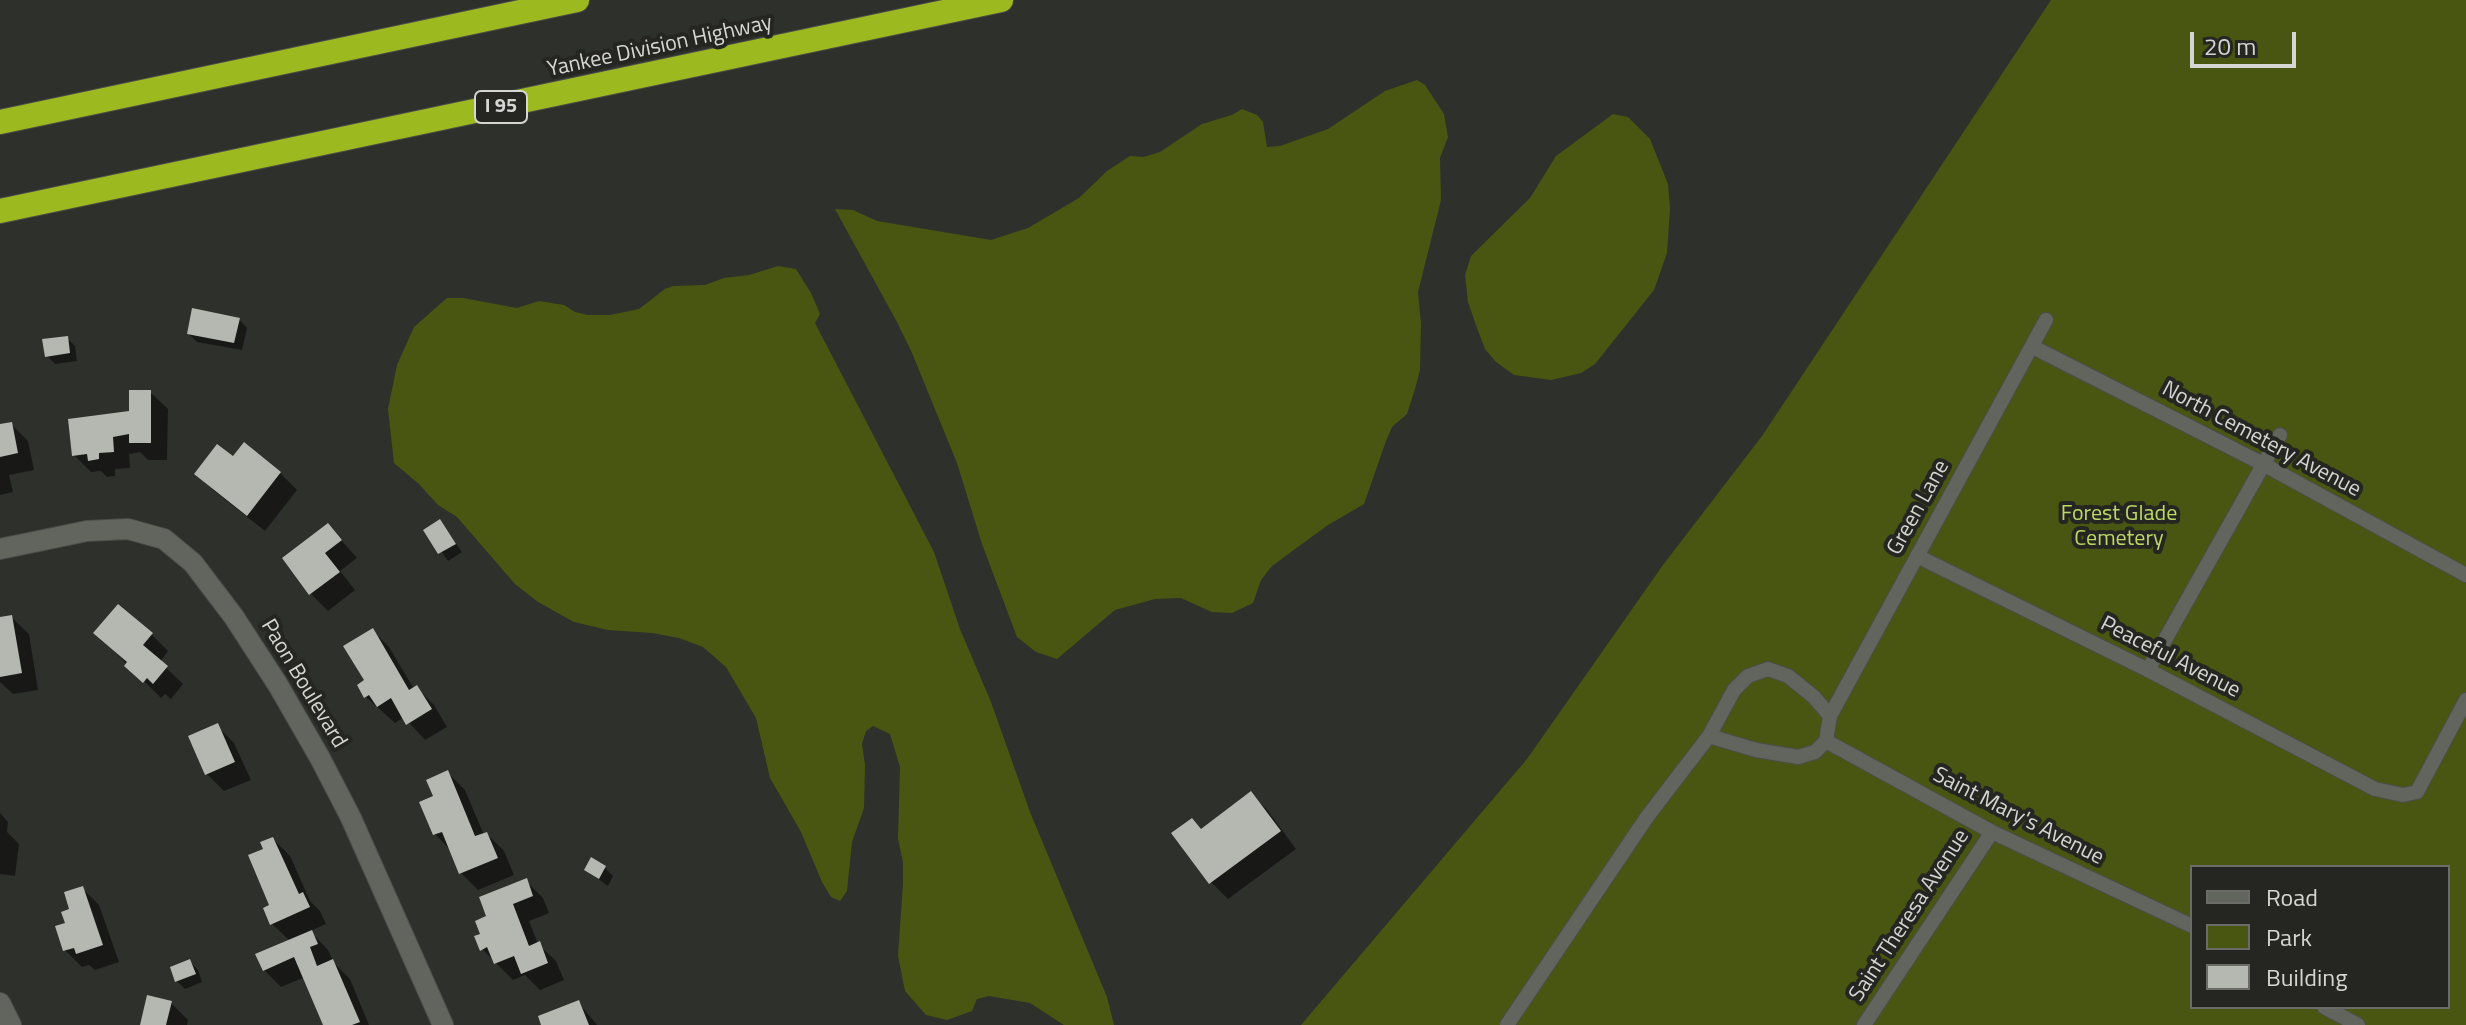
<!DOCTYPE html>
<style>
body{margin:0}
#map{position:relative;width:2466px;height:1025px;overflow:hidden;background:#2e302b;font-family:"Titillium Web",sans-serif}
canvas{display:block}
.legend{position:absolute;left:2190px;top:865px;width:260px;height:144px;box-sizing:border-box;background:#252621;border:2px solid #6b6c68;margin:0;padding:10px 14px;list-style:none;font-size:24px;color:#d5d6d3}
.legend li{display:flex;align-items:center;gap:16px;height:40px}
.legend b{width:40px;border:2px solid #6b6c68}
.scale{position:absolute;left:2190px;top:32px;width:106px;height:36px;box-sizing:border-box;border:4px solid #d5d6d3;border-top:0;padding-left:10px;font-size:24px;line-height:28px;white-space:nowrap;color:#d5d6d3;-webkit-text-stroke:6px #252621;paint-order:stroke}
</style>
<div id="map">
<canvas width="2466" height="1025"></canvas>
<ul class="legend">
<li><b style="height:10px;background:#62645e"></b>Road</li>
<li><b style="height:22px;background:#495612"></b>Park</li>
<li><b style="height:22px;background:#b5b7b1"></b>Building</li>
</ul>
<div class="scale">20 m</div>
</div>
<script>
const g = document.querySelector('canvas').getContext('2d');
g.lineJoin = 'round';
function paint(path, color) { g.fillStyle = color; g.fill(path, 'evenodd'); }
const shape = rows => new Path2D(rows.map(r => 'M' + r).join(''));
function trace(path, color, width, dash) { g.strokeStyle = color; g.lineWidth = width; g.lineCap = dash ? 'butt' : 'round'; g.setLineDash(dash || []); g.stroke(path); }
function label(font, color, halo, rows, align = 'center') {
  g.font = font + ' "Titillium Web",sans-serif'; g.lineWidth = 8; g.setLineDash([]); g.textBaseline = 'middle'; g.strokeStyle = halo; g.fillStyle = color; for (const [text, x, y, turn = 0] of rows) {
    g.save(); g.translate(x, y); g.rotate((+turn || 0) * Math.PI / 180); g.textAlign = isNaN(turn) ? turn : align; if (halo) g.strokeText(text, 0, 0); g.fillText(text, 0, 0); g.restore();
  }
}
paint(shape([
 [2051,0,2466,0,2466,1025,1301,1025,1527,759,1663,565,1762,436],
 [2192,867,2448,867,2448,1007,2192,1007],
 [1417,80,1425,85,1444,114,1448,137,1440,158,1441,200,1418,292,1421,324,1420,370,1415,389,1407,414,1392,427,1386,441,1364,504,1328,525,1272,566,1261,580,1253,603,1232,613,1212,612,1181,598,1155,599,1115,610,1057,659,1036,652,1017,637,982,544,957,463,912,353,897,322,835,209,853,210,877,221,991,240,1028,228,1079,198,1107,171,1130,156,1143,157,1160,152,1202,124,1232,115,1242,109,1257,115,1263,122,1267,147,1280,146,1328,129,1385,91],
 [1613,114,1628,117,1650,139,1668,184,1670,209,1667,253,1654,290,1595,364,1581,373,1551,380,1514,375,1496,362,1485,349,1477,328,1468,302,1465,275,1471,256,1530,198,1556,156],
 [778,266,796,269,811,293,820,314,815,323,934,552,960,629,991,702,1030,812,1107,997,1114,1025,1064,1025,1030,1003,989,996,977,999,972,1011,947,1020,926,1015,905,991,898,956,903,884,903,862,898,839,900,767,890,734,873,726,866,731,862,744,865,765,864,808,852,842,847,891,840,901,831,897,822,882,801,832,770,778,756,718,726,667,703,647,679,638,652,633,608,630,574,622,538,602,515,584,457,517,438,505,419,484,394,463,388,409,397,365,414,327,447,298,463,298,517,308,539,301,564,305,575,312,588,315,610,315,639,309,665,289,673,286,705,285,724,278,749,275]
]), '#495612');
paint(shape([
 [239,319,247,328,242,350,197,342,189,334],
 [67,338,75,346,77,361,55,364,47,356],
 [150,392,168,409,167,460,148,460,140,452,129,454,130,468,115,469,115,476,107,477,101,471,91,472,74,455,131,412],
 [11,424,28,441,34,470,9,475,13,492,0,495,0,426],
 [233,459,280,473,297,490,265,531,213,490,196,474],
 [440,521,462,552,448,561,426,530],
 [328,525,357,558,340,571,355,590,328,611,311,594],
 [11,617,29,634,38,690,13,694,0,682,0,619],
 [372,630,389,647,414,689,417,688,434,705,447,727,425,740,404,717,395,723,366,697],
 [96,633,151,634,168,651,160,662,183,684,171,699,165,694,161,698],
 [217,726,234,743,251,780,224,791,207,774,190,737],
 [448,773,465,790,484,835,487,834,504,851,514,875,478,890,461,873,452,852,435,834,435,797],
 [1251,794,1268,811,1296,849,1228,899,1211,882,1202,831],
 [0,813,8,822,7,832,19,844,15,876,0,874],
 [273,839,290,856,310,901,320,911,326,924,310,931,328,950,334,963,350,979,369,1025,326,1025,305,977,281,987,264,970,290,941,272,924,266,850],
 [605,868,613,876,608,886,586,870],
 [526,881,543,898,549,913,529,921,538,944,556,961,564,980,540,990,525,975,513,980,482,949,489,917],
 [82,888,99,905,119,962,95,970,89,965,82,967,65,950,72,910],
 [190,962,198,970,202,982,185,989,177,981],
 [578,1002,597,1025,544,1025],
 [171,1003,188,1020,187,1025,142,1025]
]), '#0007');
paint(shape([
 [192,308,240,318,234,343,187,334],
 [68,336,70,353,45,357,42,339],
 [129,390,151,390,151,443,129,443,129,434,113,437,114,452,99,453,99,459,88,461,87,454,72,456,68,419,129,411],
 [12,422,18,453,0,457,0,424],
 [244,442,281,472,247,516,194,474,217,444,233,456],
 [440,519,456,544,438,554,423,530],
 [328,523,342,540,325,553,340,572,309,595,282,558],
 [118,604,153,633,143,645,168,666,153,684,147,678,143,683,124,666,127,662,93,633],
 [12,615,22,673,0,677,0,617],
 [373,628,409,690,417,685,432,709,406,725,391,698,377,707,369,695,364,698,357,685,364,680,343,646],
 [218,723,235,762,205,775,188,736],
 [448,770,475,836,487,832,498,858,459,874,442,832,433,835,419,802,433,796,426,780],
 [1251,791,1281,831,1209,884,1171,833,1192,818,1201,829],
 [273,837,299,894,303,892,310,907,270,925,263,908,269,905,248,855,263,849,260,842],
 [591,857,606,866,599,879,584,870],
 [527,878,533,896,513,904,529,946,540,941,548,963,521,974,514,956,494,964,487,947,480,951,474,936,480,934,475,921,486,916,479,897],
 [83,886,103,945,76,954,74,948,63,951,55,926,65,923,61,912,69,909,64,892],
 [312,930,318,944,310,947,317,966,333,959,360,1022,352,1025,323,1025,294,957,263,971,255,954],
 [190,959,196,974,175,982,170,967],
 [147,995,172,1001,166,1025,140,1025],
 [579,1000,589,1025,541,1025,538,1016]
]), '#b5b7b1');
const service = shape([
 [2033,347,2263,464,2466,575],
 [1917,556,2148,670,2375,789,2403,795,2417,792,2466,700],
 [1768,669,1788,676,1814,697,1830,716,1826,741,1815,752,1798,757,1756,750,1709,736,1734,690,1748,676,1768,669],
 [2148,670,2280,435],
 [1830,716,2046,320],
 [1826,741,1992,832,2192,926],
 [2324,1007,2358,1025],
 [1507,1025,1647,817,1709,736],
 [1864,1025,1992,832]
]);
const minor = shape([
 [0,549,87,531,128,529,164,539,193,563,234,617,278,685,320,758,351,818,443,1025],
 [0,1003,11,1025]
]);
const motorway = shape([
 [0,122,577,0],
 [0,211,1001,0]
]);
trace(service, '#4c4d49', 16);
trace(minor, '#4c4d49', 22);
trace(motorway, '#4c4d49', 26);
trace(service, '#62645e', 14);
trace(minor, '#62645e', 20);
trace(motorway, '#9db920', 24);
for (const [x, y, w] of [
 [501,107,52]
]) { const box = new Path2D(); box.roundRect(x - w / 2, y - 16, w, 32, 6); g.fillStyle = '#252621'; g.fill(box); trace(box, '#d5d6d3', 2); }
label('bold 20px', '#d5d6d3', null, [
 ["I 95",501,107]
]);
label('22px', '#d5d6d3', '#252621', [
 ["Yankee Division Highway",660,47,-12],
 ["North Cemetery Avenue",2261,440,28],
 ["Green Lane",1919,508,-61],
 ["Peaceful Avenue",2170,658,27],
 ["Paon Boulevard",303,684,59],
 ["Saint Mary's Avenue",2018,817,27],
 ["Saint Theresa Avenue",1910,916,-57]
]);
label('22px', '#bdd866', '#252621', [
 ["Forest Glade",2119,515],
 ["Cemetery",2119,540]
]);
</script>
